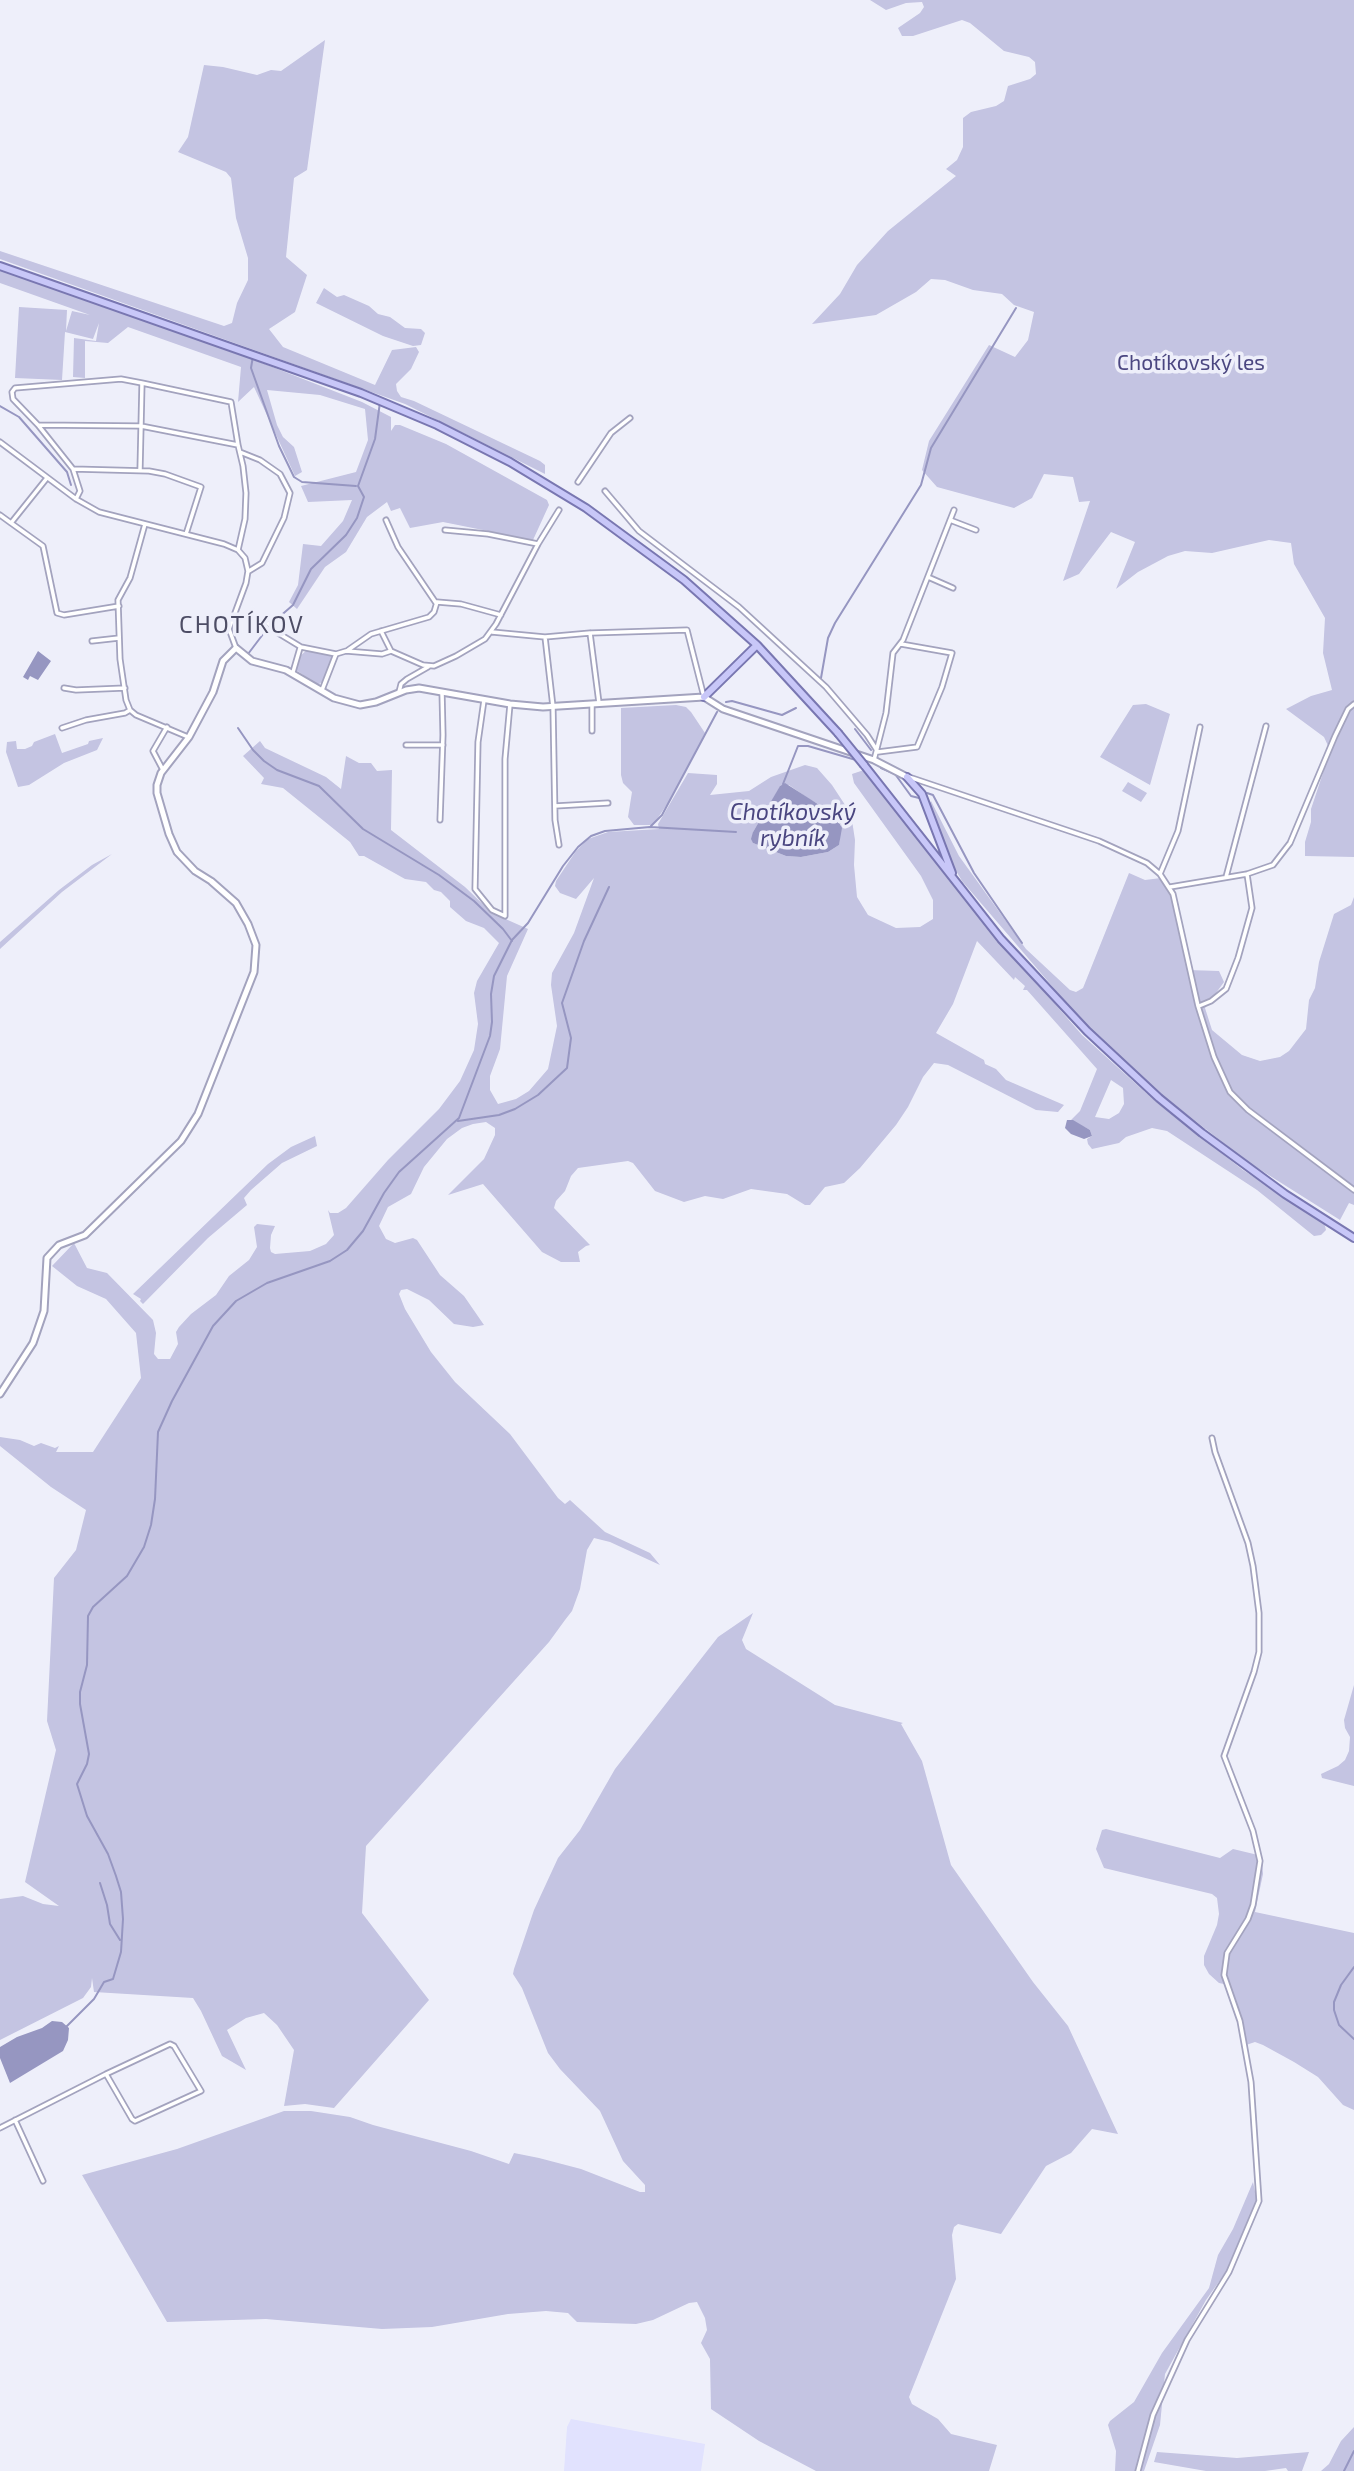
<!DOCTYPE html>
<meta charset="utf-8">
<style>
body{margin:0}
canvas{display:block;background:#eeeffa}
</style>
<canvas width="1354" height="2471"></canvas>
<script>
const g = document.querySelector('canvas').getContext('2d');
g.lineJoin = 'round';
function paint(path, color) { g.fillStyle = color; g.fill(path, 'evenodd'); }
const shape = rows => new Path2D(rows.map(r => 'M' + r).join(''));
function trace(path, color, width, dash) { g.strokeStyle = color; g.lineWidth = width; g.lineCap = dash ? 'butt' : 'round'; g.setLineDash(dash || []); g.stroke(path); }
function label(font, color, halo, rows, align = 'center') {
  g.font = font + ' "Exo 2",sans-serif'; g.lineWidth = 7; g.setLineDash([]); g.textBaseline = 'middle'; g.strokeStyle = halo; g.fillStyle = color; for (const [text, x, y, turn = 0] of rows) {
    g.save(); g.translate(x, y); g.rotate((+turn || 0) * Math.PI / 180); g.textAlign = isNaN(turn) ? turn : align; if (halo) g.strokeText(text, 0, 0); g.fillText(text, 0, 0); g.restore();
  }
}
paint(shape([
 [571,2419,705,2444,701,2471,564,2471,567,2427]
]), '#e1e2fe');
paint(shape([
 [870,0,1354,0,1354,857,1305,856,1305,842,1311,822,1311,809,1327,761,1329,748,1324,737,1286,709,1311,696,1332,690,1323,653,1325,618,1294,564,1291,543,1269,540,1212,553,1185,551,1168,556,1138,572,1116,589,1135,542,1111,532,1079,574,1063,581,1090,501,1079,502,1073,477,1044,474,1032,498,1014,508,937,487,922,470,929,441,989,345,1015,357,1028,340,1034,312,1014,305,1002,294,973,290,945,280,931,279,916,292,876,315,812,324,840,294,857,265,888,231,956,176,946,169,957,160,963,147,963,118,971,112,996,106,1004,101,1008,86,1030,79,1036,74,1035,62,1029,57,1004,51,970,23,962,20,913,36,902,36,898,28,920,13,924,7,922,2,906,3,886,10],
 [325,40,307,170,294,178,286,257,307,275,295,312,269,329,283,347,375,385,392,350,416,347,419,352,411,369,396,384,397,391,401,397,414,401,540,461,545,465,545,474,405,404,0,259,0,251,224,326,232,323,237,303,248,280,248,258,236,218,231,178,226,172,178,152,188,137,204,65,223,67,257,75,271,70,281,71],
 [0,270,234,352,362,402,391,417,391,431,395,425,400,425,446,444,547,500,549,505,533,540,443,522,410,528,400,508,391,511,387,502,367,517,346,552,325,567,297,609,289,602,298,585,303,544,321,546,343,521,352,500,308,502,301,486,356,472,368,440,365,409,320,395,267,390,277,425,283,437,294,447,302,472,295,476,254,387,238,402,241,367,128,327,108,343,85,341,85,378,73,377,74,338,96,341,99,323,93,339,65,332,62,380,15,378,19,307,67,310,66,331,72,311,90,315,0,283],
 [324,288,337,297,344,295,369,306,378,314,390,317,405,328,421,329,425,333,421,345,413,346,383,336,316,303],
 [307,650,329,654,332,657,323,681,318,685,296,670,300,656],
 [1146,704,1170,714,1150,785,1100,757,1133,705],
 [676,705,686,707,691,712,705,733,670,800,653,825,634,825,628,817,632,792,623,783,621,775,621,708],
 [55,734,62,753,88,744,89,741,103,738,97,750,64,763,29,785,18,787,6,752,7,742,16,741,17,749,25,749,32,746,34,742],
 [260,741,265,748,326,777,341,789,346,756,359,763,371,763,377,771,392,770,391,830,465,887,492,913,528,929,507,976,500,1049,490,1076,490,1090,498,1104,516,1099,529,1091,548,1069,557,1026,551,985,552,973,574,933,594,878,576,899,560,893,555,886,556,881,576,851,588,839,608,832,659,829,658,824,688,773,717,775,717,784,710,795,749,791,771,777,805,765,817,768,832,785,851,814,855,840,854,865,857,897,868,915,896,928,920,927,933,919,933,900,921,876,854,783,852,774,864,770,972,909,1082,1035,1156,1102,1243,1170,1324,1222,1326,1230,1321,1235,1314,1236,1257,1190,1167,1131,1152,1128,1126,1137,1119,1143,1092,1149,1088,1144,1087,1139,1092,1136,1090,1130,1071,1120,1080,1111,1097,1069,1027,990,1023,990,1025,986,1015,977,1014,980,977,941,953,1004,936,1033,984,1060,985,1064,996,1069,1006,1080,1064,1105,1058,1112,1036,1110,948,1065,934,1063,923,1077,908,1107,896,1125,860,1168,844,1183,825,1187,810,1205,805,1205,787,1194,751,1189,723,1199,705,1196,684,1202,655,1191,633,1163,628,1161,578,1168,571,1176,565,1191,556,1201,554,1208,590,1245,586,1246,578,1252,580,1262,561,1262,542,1252,483,1184,448,1195,484,1159,495,1135,495,1128,486,1122,473,1124,462,1128,447,1139,424,1167,411,1194,388,1207,379,1226,386,1239,395,1243,413,1238,417,1240,440,1275,464,1296,484,1325,473,1327,454,1324,429,1300,407,1289,401,1290,399,1294,405,1309,431,1352,455,1382,510,1434,558,1498,565,1504,570,1500,605,1532,650,1553,660,1565,610,1542,594,1538,587,1550,580,1589,572,1611,565,1620,549,1642,366,1846,362,1913,429,2000,334,2108,305,2104,284,2106,294,2050,277,2025,264,2013,246,2018,227,2030,246,2070,222,2056,201,2011,193,1998,94,1992,92,1978,91,1987,83,1998,0,2040,0,1899,23,1896,43,1904,59,1906,25,1882,56,1750,47,1721,54,1578,76,1550,86,1510,51,1487,0,1446,0,1437,20,1440,34,1446,41,1443,55,1448,59,1446,56,1452,93,1452,141,1378,136,1333,106,1299,77,1286,52,1266,74,1243,87,1268,107,1273,153,1320,156,1333,154,1354,158,1359,170,1359,178,1344,176,1332,179,1327,191,1314,216,1295,229,1276,249,1260,257,1247,254,1227,257,1224,275,1226,271,1235,270,1248,271,1252,275,1254,310,1251,326,1244,334,1235,328,1210,330,1213,338,1213,346,1208,388,1160,439,1109,460,1081,474,1050,478,1024,474,993,477,981,499,943,484,928,466,921,450,907,450,901,441,892,434,890,426,882,405,879,364,856,359,856,350,842,283,788,261,784,264,778,243,756],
 [781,785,789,785,809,799,831,811,841,825,839,845,828,852,801,857,786,856,753,843,753,832],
 [1111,1080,1123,1088,1124,1104,1119,1113,1109,1119,1095,1117],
 [1128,782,1147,793,1141,802,1122,791],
 [931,801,959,856,1026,949,1070,990,1076,992,1083,988,1129,873,1145,880,1161,878,1168,886,1175,910,1188,970,1219,971,1224,982,1205,1008,1212,1030,1242,1055,1260,1061,1280,1057,1289,1051,1306,1029,1309,1000,1315,988,1319,962,1334,914,1351,905,1354,897,1354,1205,1349,1203,1340,1220,1248,1162,1162,1095,1088,1028,962,881,951,862,929,805],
 [112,854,62,892,0,949,0,942,59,890,92,865],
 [315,1136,317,1146,282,1163,251,1190,244,1198,247,1205,208,1238,143,1304,140,1301,141,1299,133,1294,268,1164,291,1147],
 [753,1613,742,1640,746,1649,835,1705,903,1723,901,1724,922,1761,951,1865,1033,1982,1068,2026,1118,2134,1092,2129,1071,2153,1046,2166,1001,2234,958,2224,954,2227,952,2235,956,2279,909,2397,912,2404,938,2419,951,2434,997,2445,989,2471,816,2471,759,2441,711,2409,710,2359,701,2343,707,2330,705,2318,697,2302,689,2303,653,2320,636,2324,577,2322,568,2313,546,2311,508,2314,432,2327,382,2329,266,2319,167,2322,82,2175,177,2149,284,2111,311,2111,350,2117,373,2125,471,2151,509,2164,514,2153,539,2158,581,2169,640,2192,645,2192,645,2185,623,2161,600,2111,560,2069,548,2053,522,1988,513,1974,514,1969,534,1910,558,1858,580,1830,615,1769,718,1637],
 [1354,1685,1354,1786,1322,1778,1321,1774,1338,1766,1345,1760,1349,1751,1350,1737,1345,1728,1344,1720],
 [1106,1829,1220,1858,1233,1849,1258,1855,1262,1861,1263,1874,1255,1912,1354,1933,1354,2110,1343,2105,1318,2077,1294,2062,1263,2045,1255,2042,1246,2045,1240,2012,1229,1985,1219,1983,1209,1974,1204,1965,1204,1956,1217,1925,1219,1914,1217,1898,1212,1894,1104,1868,1096,1849,1102,1830],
 [1253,2182,1257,2201,1254,2218,1228,2269,1206,2300,1165,2374,1160,2425,1144,2471,1115,2471,1116,2451,1108,2425,1110,2421,1134,2402,1162,2353,1209,2288,1218,2255,1233,2229],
 [1354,2427,1354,2471,1321,2471,1329,2464,1341,2441],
 [1157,2452,1237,2458,1309,2452,1302,2471,1288,2471,1286,2468,1265,2471,1206,2471,1154,2462]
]), '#c4c4e2');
paint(shape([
 [38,651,51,661,38,680,30,676,28,680,23,677],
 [785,783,835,815,842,828,839,845,828,852,801,857,786,856,753,843,751,839,753,832,780,786],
 [1067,1120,1073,1120,1090,1130,1092,1136,1084,1139,1071,1134,1065,1128],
 [52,2021,62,2022,69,2028,68,2040,63,2051,10,2083,0,2058,0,2047,17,2037,42,2028]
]), '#9696c1');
trace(shape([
 [253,356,251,368,279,446,294,477,302,482,356,486],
 [0,406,19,417,67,472,71,485],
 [248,654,270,625,293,605,311,569,346,535,357,518,364,497,358,486,375,439,380,402],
 [821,678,828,638,835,623,921,485,931,448,1016,308],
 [726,702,732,701,782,715,796,708],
 [238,728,253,750,264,761,277,770,319,786,363,829,439,875,474,901,503,929,512,941],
 [855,729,871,750],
 [881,768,895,774,911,796,919,798],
 [783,784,798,746,808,746,856,760],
 [927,793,933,795,974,873,1022,943],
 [651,826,662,815,717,712],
 [458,1121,499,1115,515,1109,538,1095,567,1068,571,1038,562,1003,584,941,609,887],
 [100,1883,107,1905,110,1924,120,1940],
 [1354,1967,1341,1985,1334,2002,1334,2010,1339,2025,1354,2039],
 [67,2026,94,1999,104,1982,113,1979,121,1952,123,1919,121,1892,116,1876,108,1854,87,1816,77,1784,87,1764,89,1754,80,1704,80,1692,87,1665,88,1616,93,1607,127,1576,144,1547,151,1525,155,1499,158,1432,172,1401,213,1326,236,1301,267,1283,330,1261,347,1250,363,1231,384,1193,399,1172,459,1118,490,1036,492,1022,491,994,494,976,512,940,528,923,563,866,578,847,591,836,605,831,650,827,736,832],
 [1344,2471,1354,2451]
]), '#9696c1', 2);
const minor = shape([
 [38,425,13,399,12,392,15,388,121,379,142,383],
 [0,442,76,499,99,512,224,544,238,550,245,558,248,571,246,583,229,629,236,648],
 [240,452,260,460,280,474,290,493,284,518,262,563,249,571],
 [73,469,149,471,165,474,201,487,186,534],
 [140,470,142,383,231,402,238,445],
 [47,478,11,523,43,546,57,613,64,615,119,606],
 [578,482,611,433,630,418],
 [605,491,639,531,739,607,826,687,867,735,878,752],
 [76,499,80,491,73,469,38,425,141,426,238,445,243,466,246,493,245,519,238,550],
 [0,515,11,523],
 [386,520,398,547,436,603],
 [950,520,976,530],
 [145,524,130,578,118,600,120,659,126,700,130,710,136,715,188,737],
 [445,530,488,534,538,544],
 [928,577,953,588],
 [268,623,278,633,301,647,336,654],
 [381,631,391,651],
 [492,632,545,637,590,633,599,703],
 [591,633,687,630,704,697],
 [545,637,553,707,555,820,559,845],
 [92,641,119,638],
 [348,650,371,634,429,617,434,612,437,602,461,604,501,615],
 [293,672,300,648],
 [64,688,76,690,125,688],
 [322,690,336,654,346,651,382,654,391,651,423,665,434,666,456,656,485,639,496,624,538,544,559,510],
 [399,692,401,684,407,679,428,667],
 [484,700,478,742,475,889,492,910,505,916,505,759,510,704],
 [592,704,592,731],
 [62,728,86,720,125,713,130,710],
 [406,745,443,745],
 [878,752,917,747,942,687,952,653,901,644],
 [874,760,886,713,893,653,903,640,954,510],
 [163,770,153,751,167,727],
 [909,777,1099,841,1147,863,1160,874,1173,894,1198,1006,1214,1057,1230,1092,1248,1110,1354,1190],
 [555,806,608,803],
 [440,820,443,735,442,692],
 [1160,874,1178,831,1200,727],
 [1226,877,1266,726],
 [1170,887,1247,874,1273,865,1290,843,1335,736,1348,709,1354,704],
 [1199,1006,1211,1001,1226,989,1238,958,1252,908,1247,874],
 [15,2120,43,2181],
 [0,2128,106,2074,170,2044,174,2046,201,2091,135,2121,132,2119,106,2074],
 [1138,2471,1153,2415,1187,2340,1229,2272,1259,2201,1251,2082,1240,2021,1224,1975,1227,1953,1248,1919,1253,1905,1260,1861,1253,1831,1224,1756,1254,1672,1259,1652,1259,1613,1253,1566,1248,1543,1215,1452,1212,1438]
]);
const tertiary = shape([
 [0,1394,33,1343,44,1311,47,1258,59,1245,85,1235,181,1141,198,1114,254,972,256,945,248,924,236,903,211,881,195,871,177,852,169,834,157,793,157,785,161,773,189,737,213,692,223,661,236,648,252,661,286,670,334,698,360,705,376,702,406,690,419,688,510,704,543,707,704,697,723,709,874,760,907,777]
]);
const primary = shape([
 [0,266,361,393,437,425,510,462,586,508,684,580,757,645,838,733],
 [704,697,757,645],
 [864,765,1001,939,1087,1031,1159,1098,1202,1133,1285,1194,1354,1238],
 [907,777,922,794,952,873]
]);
trace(minor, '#a3a3be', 7);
trace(tertiary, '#a3a3be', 9);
trace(primary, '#7977b1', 10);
trace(minor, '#fff', 3.5);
trace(tertiary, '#fff', 5);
trace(primary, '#c8c7f8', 6);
const primaryBridge = shape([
 [838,733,864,765]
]);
trace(primaryBridge, '#7977b1', 10, []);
trace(primaryBridge, '#c8c7f8', 6);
label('21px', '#4b4781', '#eeeffa', [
 ["Chotíkovský les",1191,363]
]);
label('italic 23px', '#4a4680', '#eeeffa', [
 ["Chotíkovský",793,812],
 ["rybník",793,838]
]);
g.letterSpacing = '2px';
label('24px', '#4d4d65', '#eeeffa', [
 ["CHOTÍKOV",242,625]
]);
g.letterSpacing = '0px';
</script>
